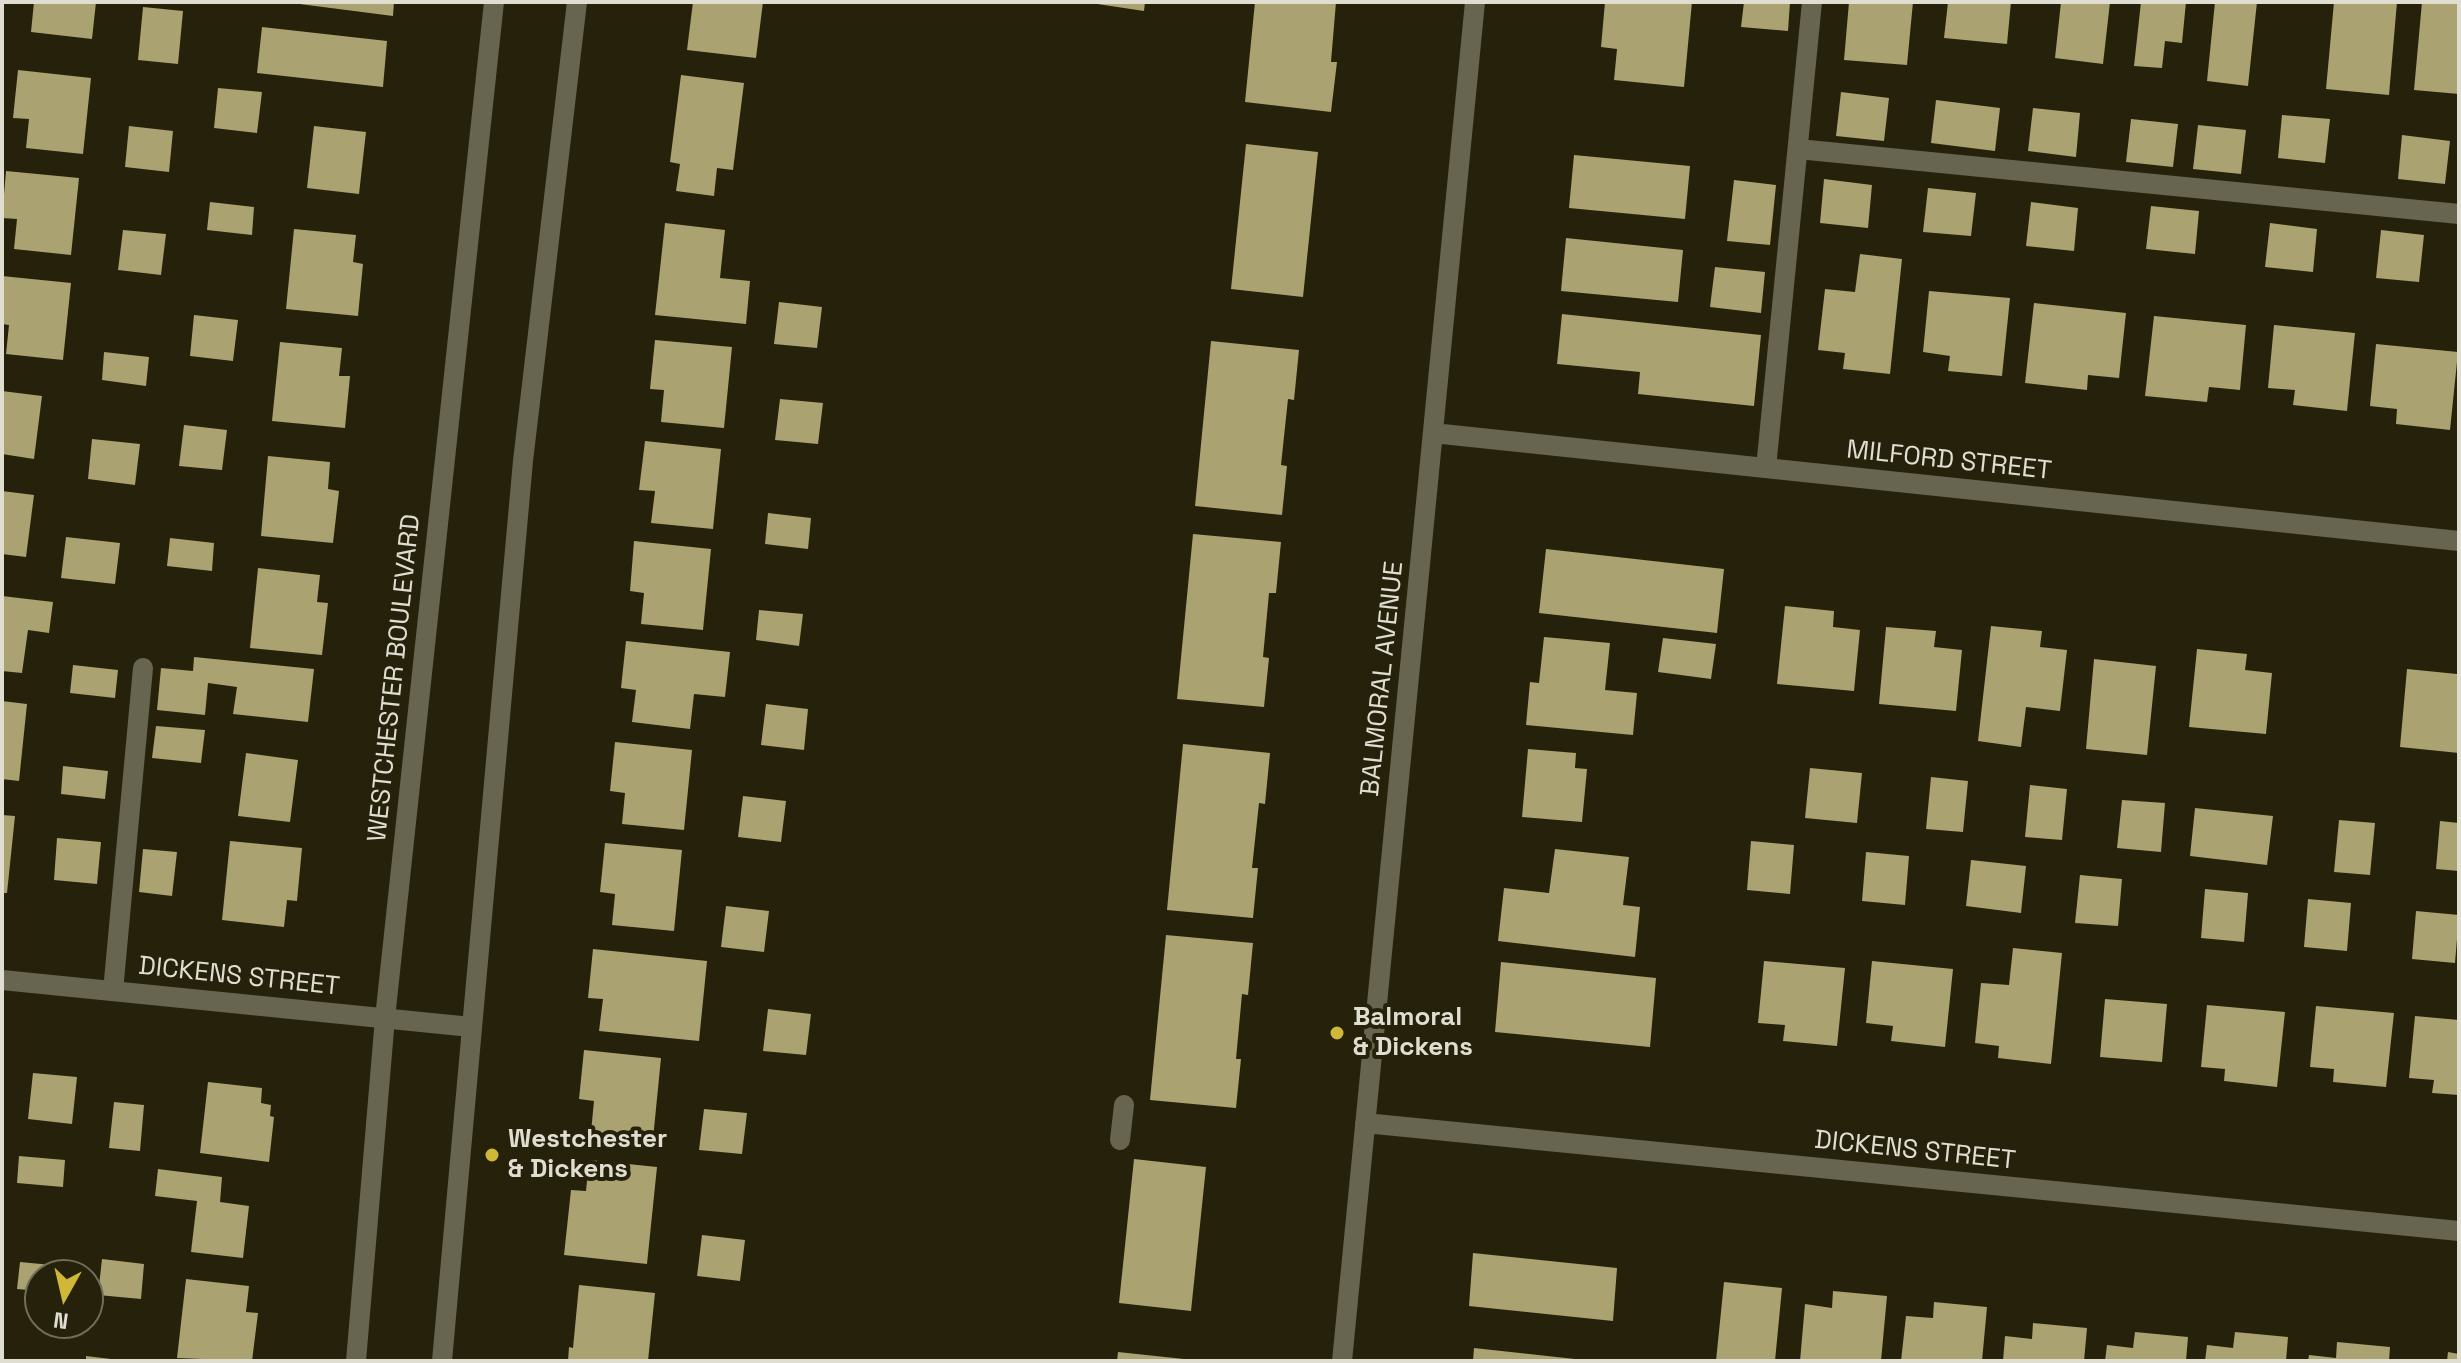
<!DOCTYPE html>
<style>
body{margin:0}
#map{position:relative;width:2461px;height:1363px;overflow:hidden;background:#25210b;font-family:"Space Grotesk",sans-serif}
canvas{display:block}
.frame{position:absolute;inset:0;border:4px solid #e0ded1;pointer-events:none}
.north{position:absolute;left:24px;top:1259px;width:80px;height:80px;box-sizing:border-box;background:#25210b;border:2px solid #706d5a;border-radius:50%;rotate:188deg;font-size:22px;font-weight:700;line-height:32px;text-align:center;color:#e0ded1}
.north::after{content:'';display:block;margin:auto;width:28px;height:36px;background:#cfb837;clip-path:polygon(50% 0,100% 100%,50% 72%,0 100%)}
</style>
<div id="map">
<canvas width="2461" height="1363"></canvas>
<div class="frame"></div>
<div class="north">N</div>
</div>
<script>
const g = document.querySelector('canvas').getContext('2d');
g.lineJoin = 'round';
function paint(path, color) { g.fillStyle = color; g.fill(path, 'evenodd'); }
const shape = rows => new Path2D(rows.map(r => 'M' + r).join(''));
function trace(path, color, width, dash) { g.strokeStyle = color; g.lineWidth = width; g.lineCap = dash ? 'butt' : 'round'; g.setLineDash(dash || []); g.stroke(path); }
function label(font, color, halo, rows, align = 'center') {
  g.font = font + ' "Space Grotesk",sans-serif'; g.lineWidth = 8; g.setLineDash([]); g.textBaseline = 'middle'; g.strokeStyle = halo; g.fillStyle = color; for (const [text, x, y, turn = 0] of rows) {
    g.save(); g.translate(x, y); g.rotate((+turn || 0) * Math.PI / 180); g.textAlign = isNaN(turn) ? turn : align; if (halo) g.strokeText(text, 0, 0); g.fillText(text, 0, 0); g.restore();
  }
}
paint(shape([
 [34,2,96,2,92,39,31,32],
 [284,2,394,2,393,16],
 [693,2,763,2,756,58,687,50],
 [1084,2,1145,2,1144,11],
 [1255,2,1336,2,1331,62,1337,62,1331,112,1245,102],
 [1605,2,1692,2,1684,87,1614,80,1617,49,1601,47],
 [1744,2,1790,2,1788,31,1741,27],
 [1849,2,1913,2,1907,65,1844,60],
 [1948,2,2011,2,2007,44,1944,38],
 [2061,2,2110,2,2103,64,2055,58],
 [2141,2,2186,2,2182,43,2165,41,2162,68,2134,66],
 [2215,2,2257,2,2248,86,2207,81],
 [2334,2,2397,2,2389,95,2326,89],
 [2422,2,2459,2,2459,94,2414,90],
 [143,7,183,11,178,64,138,60],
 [262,27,387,41,383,87,257,73],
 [18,70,91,78,83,154,26,148,29,119,13,118],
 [681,75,744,83,733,170,717,168,714,196,676,191,680,164,670,162],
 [218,88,262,92,257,133,214,128],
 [1841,92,1889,98,1884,141,1836,136],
 [1936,100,2000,108,1995,151,1931,143],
 [2033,108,2080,113,2076,157,2028,151],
 [2282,115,2330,119,2325,163,2278,158],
 [2131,119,2178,124,2173,167,2126,162],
 [2198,125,2246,130,2241,174,2193,169],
 [129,126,173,131,169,172,125,167],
 [314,126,366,132,359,194,307,188],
 [2402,135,2450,141,2445,184,2398,179],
 [1246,144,1318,152,1303,297,1231,289],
 [1574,155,1690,166,1685,219,1569,208],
 [6,171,79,178,71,255,14,249,17,219,2,218],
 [1824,179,1872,185,1868,228,1820,223],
 [1734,180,1776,185,1770,245,1727,241],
 [1928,188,1976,193,1971,236,1923,232],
 [210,202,254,207,252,235,207,230],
 [2031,202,2078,208,2074,251,2026,246],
 [2151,206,2199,211,2195,254,2146,249],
 [665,223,725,230,720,278,750,281,746,324,655,315],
 [2270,223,2317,229,2313,272,2265,267],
 [294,229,356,235,353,262,363,264,358,316,286,309],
 [123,230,166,234,161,275,118,270],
 [2381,230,2424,235,2419,282,2376,278],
 [1566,238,1683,250,1678,302,1561,291],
 [1860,254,1902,259,1890,374,1843,369,1845,353,1818,350,1825,289,1855,292],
 [1715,267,1765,272,1761,313,1710,307],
 [2,276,71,283,63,360,6,354,9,325,2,324],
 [1929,291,2010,298,2002,376,1948,371,1950,356,1923,352],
 [779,302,822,307,817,348,774,344],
 [2034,303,2126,313,2119,378,2088,375,2087,390,2025,383],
 [1562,314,1761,335,1754,406,1638,394,1640,372,1557,364],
 [194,315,238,320,233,361,190,356],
 [2154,316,2246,325,2240,390,2209,387,2207,402,2145,396],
 [2274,325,2355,333,2347,411,2293,405,2295,390,2268,388],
 [655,340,732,347,724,428,661,422,664,390,650,389],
 [1211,341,1299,350,1294,400,1288,399,1281,465,1287,466,1282,515,1195,506],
 [280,342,342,348,339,376,350,376,345,428,272,421],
 [2376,344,2458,352,2450,430,2396,424,2397,409,2370,406],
 [104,352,149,357,146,386,102,380],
 [2,391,42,396,34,459,2,454],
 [780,399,823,403,818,444,775,440],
 [184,425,227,430,222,470,179,466],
 [92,439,140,444,135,485,88,479],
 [645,441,721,449,713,529,651,523,655,491,639,490],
 [268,456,330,462,328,489,339,491,333,543,261,536],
 [2,491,34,495,26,557,2,554],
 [768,513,811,518,808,549,765,544],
 [1193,534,1281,542,1276,593,1269,593,1263,657,1269,658,1264,707,1177,699],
 [66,537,120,543,115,584,61,578],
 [170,538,214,543,212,571,167,566],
 [634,541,711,549,703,630,641,624,644,593,630,591],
 [1546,549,1724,569,1717,633,1539,613],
 [258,568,320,575,317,602,328,603,322,655,250,648],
 [2,596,53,602,49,633,28,630,22,673,2,671],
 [1785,606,1834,611,1833,627,1860,630,1854,691,1777,684],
 [759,610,803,614,799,646,756,640],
 [1991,626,2042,631,2040,647,2067,650,2060,711,2026,707,2021,747,1978,741],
 [1886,627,1936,631,1934,647,1962,650,1956,711,1879,704],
 [1544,637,1610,643,1605,690,1637,693,1633,735,1526,725,1530,682,1539,683],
 [1663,638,1716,644,1711,679,1658,672],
 [626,641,730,652,725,697,694,694,690,729,632,722,636,690,621,688],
 [2197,649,2247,654,2245,670,2272,673,2266,734,2189,727],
 [194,657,314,669,308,722,233,714,237,687,208,683,205,715,157,710,161,668,193,671],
 [2094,659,2156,666,2147,755,2086,749],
 [73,665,118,670,115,698,70,693],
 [2407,669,2457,674,2459,753,2400,747],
 [2,701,27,704,19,781,2,779],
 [766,704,808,709,804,750,761,745],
 [156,726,205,730,201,763,152,758],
 [615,742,692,750,684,830,622,824,625,793,610,791],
 [1183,744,1270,753,1265,804,1259,803,1252,868,1258,868,1253,918,1167,910],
 [1528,749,1576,753,1575,768,1587,769,1582,822,1522,817],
 [246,753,298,760,290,822,238,816],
 [63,766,108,771,105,799,61,794],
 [1810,768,1862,773,1857,823,1805,818],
 [1931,777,1968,781,1963,832,1926,829],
 [2030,785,2067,789,2062,840,2025,837],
 [743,796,786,801,781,842,738,837],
 [2122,800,2165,803,2161,852,2117,848],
 [2195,808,2273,816,2267,865,2190,856],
 [2,815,15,816,7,893,2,893],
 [2339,820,2375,823,2370,875,2334,872],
 [2440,821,2459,823,2459,871,2436,869],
 [57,838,101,842,97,884,54,880],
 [230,841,302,848,297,901,287,900,284,927,222,920],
 [1751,841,1794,845,1790,894,1747,890],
 [605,843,682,850,674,931,612,925,615,894,600,892],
 [143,849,177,852,172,896,139,892],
 [1555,849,1629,857,1623,905,1640,907,1635,957,1498,941,1504,888,1549,893],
 [1866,852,1909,856,1905,905,1862,901],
 [1971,860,2026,866,2021,913,1966,906],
 [2080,875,2122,879,2118,926,2075,923],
 [2205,889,2248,893,2244,942,2201,938],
 [2308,899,2351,903,2347,951,2304,947],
 [726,906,769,911,764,952,721,947],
 [2416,911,2459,915,2455,963,2412,959],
 [1166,935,1253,943,1248,995,1242,994,1236,1059,1241,1059,1236,1108,1150,1100],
 [2013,948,2062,953,2051,1064,1998,1058,1999,1046,1975,1043,1981,983,2009,985],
 [593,949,707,961,699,1041,599,1031,603,999,588,998],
 [1764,961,1845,968,1837,1046,1783,1041,1785,1025,1758,1023],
 [1872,961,1953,969,1945,1047,1891,1041,1893,1026,1866,1023],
 [1501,962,1656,978,1650,1047,1495,1032],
 [2105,999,2167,1004,2162,1062,2100,1057],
 [2207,1005,2285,1012,2277,1087,2224,1081,2225,1069,2201,1067],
 [2316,1006,2394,1013,2386,1087,2333,1082,2334,1069,2310,1067],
 [768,1009,811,1014,806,1055,763,1051],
 [2415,1016,2459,1020,2459,1095,2432,1093,2434,1080,2409,1078],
 [584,1050,661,1058,653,1139,591,1132,594,1101,579,1099],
 [33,1073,77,1077,72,1124,28,1119],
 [208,1082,262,1088,261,1103,271,1105,270,1116,274,1117,269,1162,200,1153],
 [114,1102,144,1105,140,1151,109,1148],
 [704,1109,747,1113,742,1154,699,1150],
 [19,1156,65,1160,63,1187,17,1183],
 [1134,1159,1206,1167,1191,1311,1119,1303],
 [589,1160,657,1167,647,1264,564,1255,571,1190,586,1191],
 [158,1169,222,1177,220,1202,249,1206,243,1258,191,1252,197,1201,155,1196],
 [702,1235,745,1240,740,1281,697,1276],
 [1473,1253,1617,1268,1613,1321,1469,1306],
 [102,1259,144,1264,141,1299,98,1295],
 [20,1262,62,1266,61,1275,40,1275,40,1291,17,1289],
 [186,1279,249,1286,246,1312,258,1313,252,1361,177,1358],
 [1724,1282,1782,1288,1775,1361,1716,1361],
 [579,1285,655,1293,648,1361,568,1361,569,1347,573,1348],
 [1833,1291,1887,1296,1881,1361,1800,1361,1805,1304,1832,1308],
 [1934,1302,1987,1307,1982,1361,1901,1361,1906,1316,1933,1318],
 [2033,1323,2087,1328,2084,1361,2003,1361,2005,1336,2032,1339],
 [2135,1332,2188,1337,2186,1361,2105,1361,2107,1345,2133,1348],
 [2235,1332,2288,1337,2286,1361,2205,1361,2207,1345,2233,1348],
 [2337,1342,2390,1347,2389,1361,2308,1361,2309,1355,2336,1358],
 [1474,1348,1575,1359,1575,1361,1473,1361],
 [1118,1352,1184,1359,1184,1361,1117,1361],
 [2448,1352,2459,1354,2459,1361,2447,1361],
 [86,1356,111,1359,111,1361,86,1361]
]), '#aba271');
trace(shape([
 [1798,149,2459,214],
 [1766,468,1812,2],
 [113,991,143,668],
 [1120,1140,1124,1105]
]), '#676450', 20);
trace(shape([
 [1433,433,2459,541],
 [2,980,471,1027],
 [1365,1123,2459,1231],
 [1342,1361,1475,2]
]), '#676450', 20);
trace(shape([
 [356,1361,385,1018,494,2],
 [442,1361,523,461,577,2]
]), '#676450', 20);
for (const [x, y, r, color] of [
 [1337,1033,8,"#cfb837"],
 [492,1155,8,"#cfb837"]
]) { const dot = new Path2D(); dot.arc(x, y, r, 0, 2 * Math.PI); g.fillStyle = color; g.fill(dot); trace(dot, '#25210b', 3); }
label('26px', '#e0ded1', '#25210b', [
 ["MILFORD STREET",1949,461,6],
 ["WESTCHESTER BOULEVARD",395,678,-84],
 ["BALMORAL AVENUE",1383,679,-84],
 ["DICKENS STREET",239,977,6],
 ["DICKENS STREET",1915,1151,6]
]);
label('bold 26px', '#e0ded1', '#25210b', [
 ["Balmoral",1353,1018],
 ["& Dickens",1353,1048],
 ["Westchester",508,1140],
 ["& Dickens",508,1170]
], 'left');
</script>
